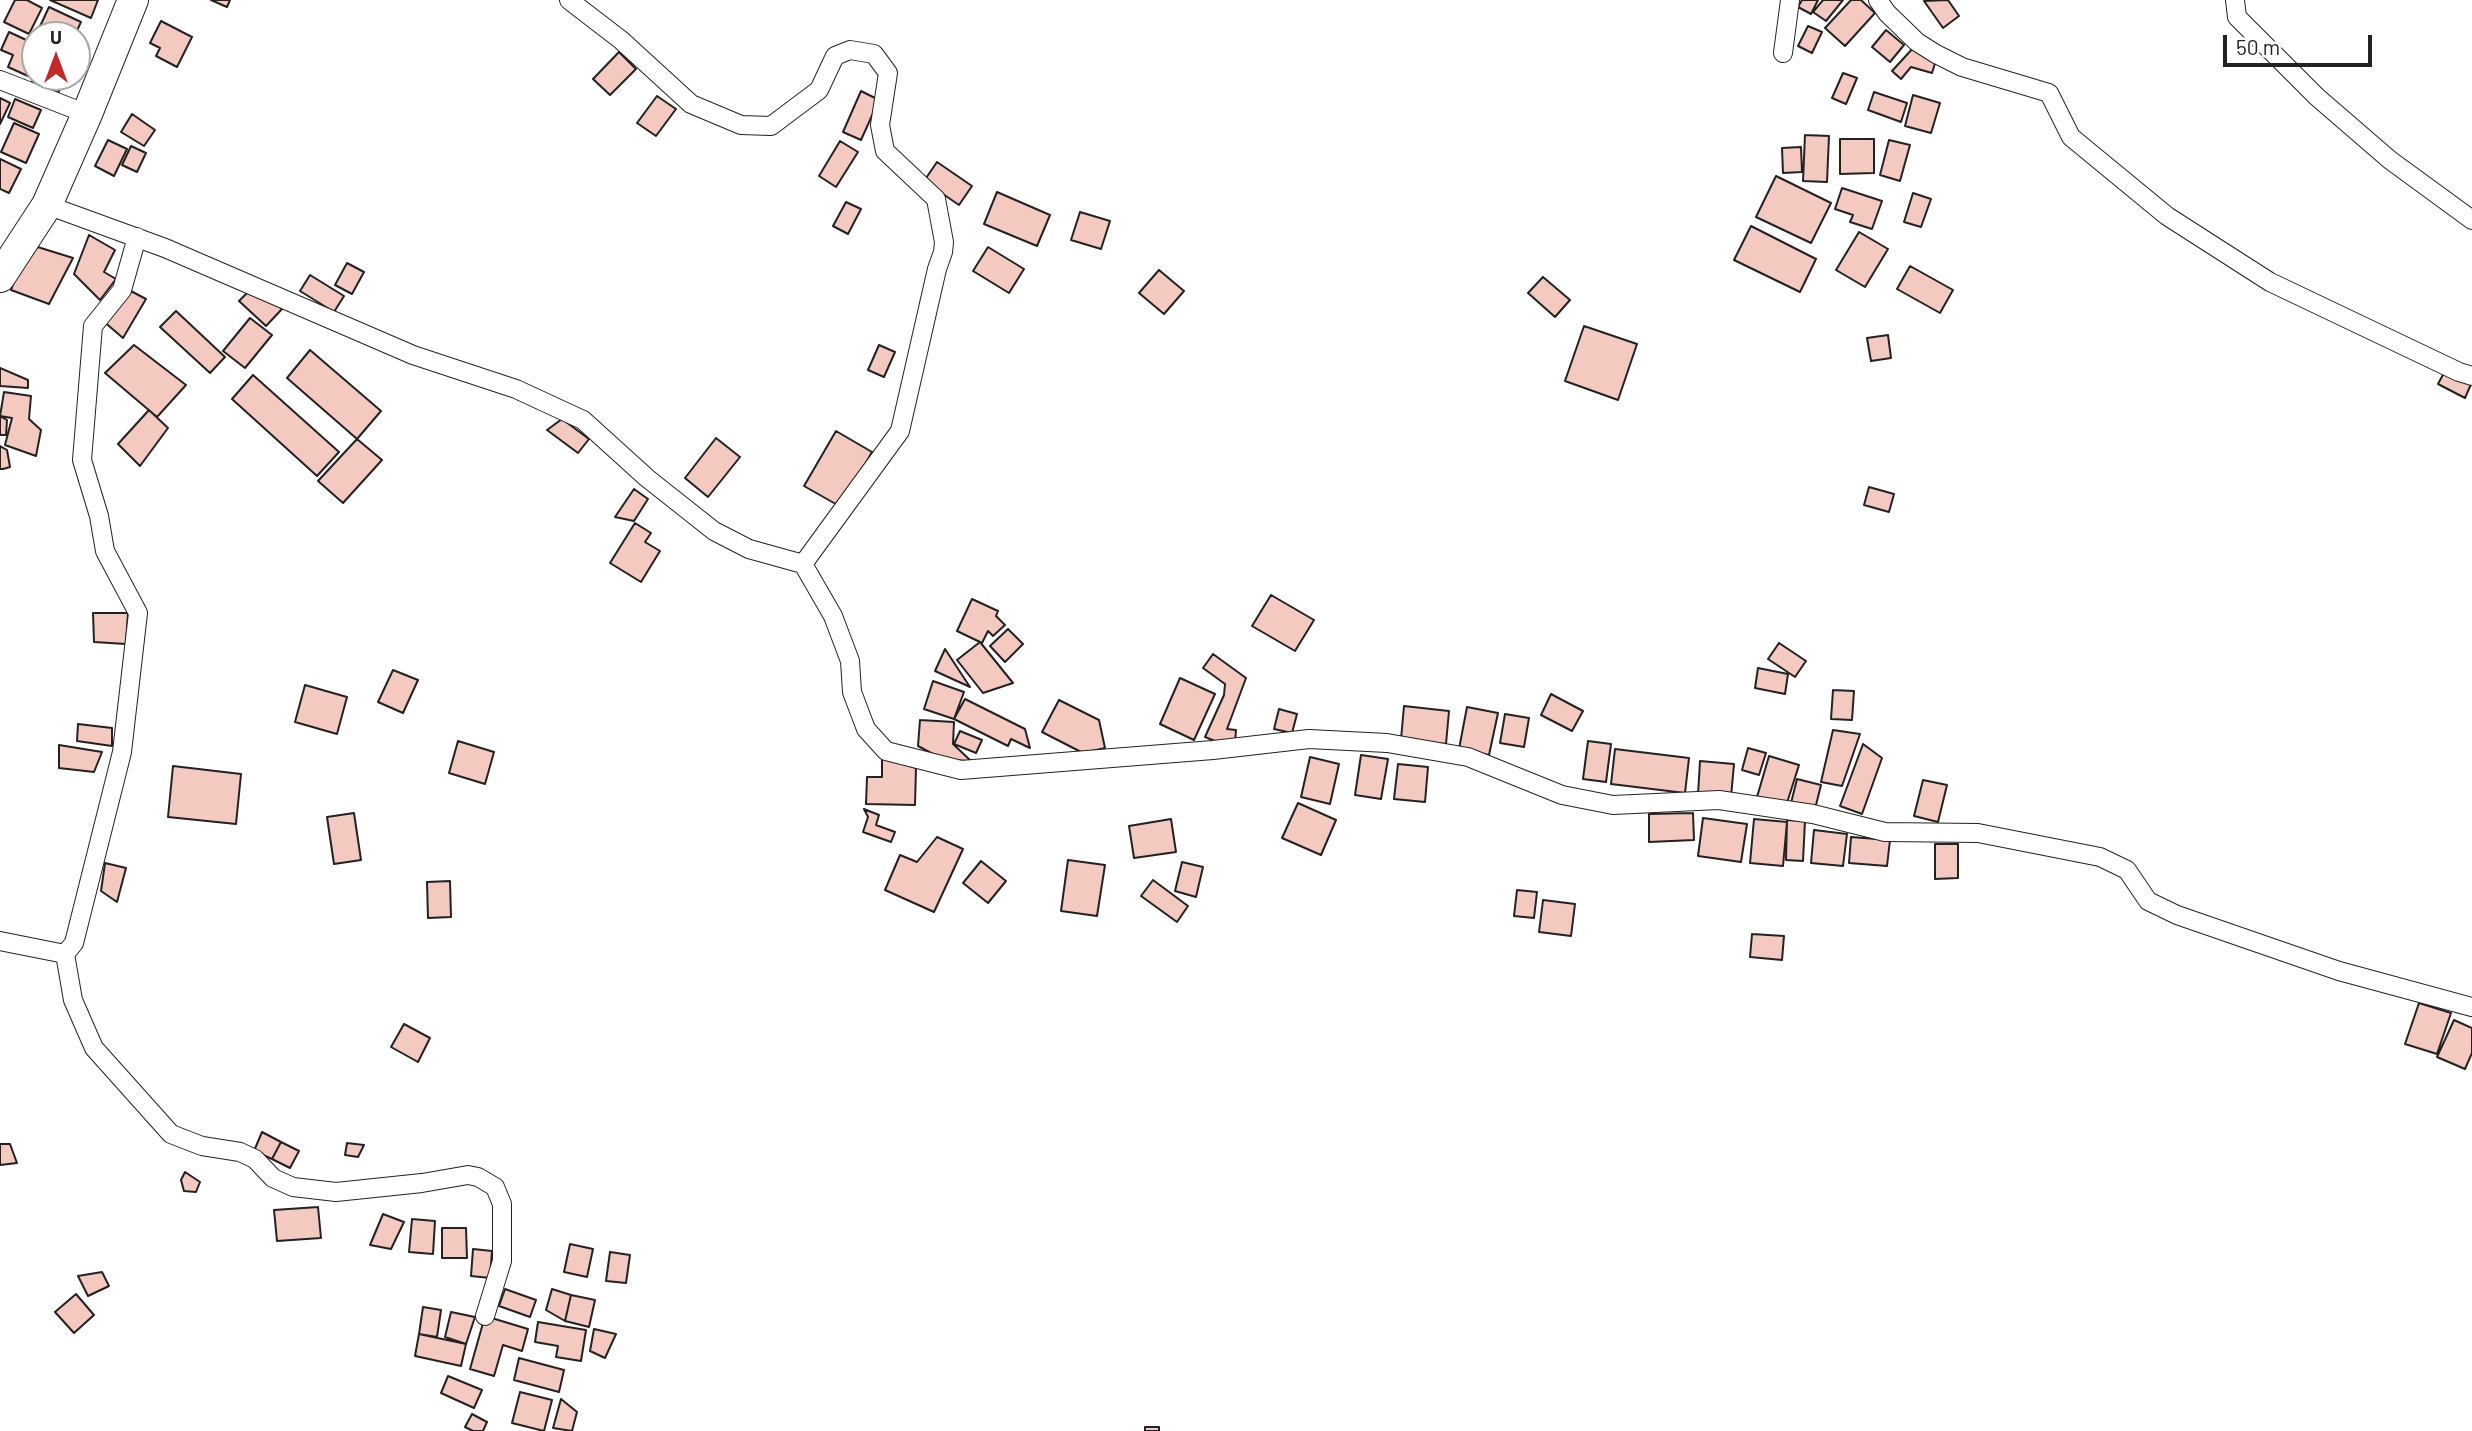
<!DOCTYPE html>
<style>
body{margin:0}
#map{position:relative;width:2472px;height:1431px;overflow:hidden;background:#fff;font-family:Barlow,sans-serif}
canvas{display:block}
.north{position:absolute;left:21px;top:21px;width:70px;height:70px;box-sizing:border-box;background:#fff;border:2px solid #a7a7a7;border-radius:50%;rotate:0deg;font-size:19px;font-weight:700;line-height:28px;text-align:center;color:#222}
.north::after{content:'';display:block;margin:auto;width:24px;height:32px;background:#c62828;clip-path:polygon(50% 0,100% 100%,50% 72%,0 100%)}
.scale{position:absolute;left:2223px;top:35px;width:149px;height:32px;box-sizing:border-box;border:4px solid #222;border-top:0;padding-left:9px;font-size:21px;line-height:24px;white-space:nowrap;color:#222;-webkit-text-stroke:5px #fff;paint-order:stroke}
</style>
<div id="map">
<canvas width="2472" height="1431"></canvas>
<div class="north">U</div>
<div class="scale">50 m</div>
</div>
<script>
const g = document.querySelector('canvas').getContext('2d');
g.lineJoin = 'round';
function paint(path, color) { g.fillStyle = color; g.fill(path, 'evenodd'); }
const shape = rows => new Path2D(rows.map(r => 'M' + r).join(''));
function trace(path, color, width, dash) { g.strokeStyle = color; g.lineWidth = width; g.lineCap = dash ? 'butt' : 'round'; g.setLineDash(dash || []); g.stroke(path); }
const building = shape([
 [15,0,27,0,42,8,29,34,4,22,15,0],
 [50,0,98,0,91,18,50,0],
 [211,0,230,0,227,7,211,0],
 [1802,0,1818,0,1811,14,1798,7,1802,0],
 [1823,0,1843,0,1826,21,1813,12,1823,0],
 [1851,0,1861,0,1875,13,1845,46,1825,28,1851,0],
 [1948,0,1959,16,1943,28,1924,1,1948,0],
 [49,7,81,22,75,35,36,35,49,7],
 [161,21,192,37,177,67,156,56,160,48,150,43,161,21],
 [1808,26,1822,32,1812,53,1798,46,1808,26],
 [1886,30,1904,45,1890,62,1872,47,1886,30],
 [9,32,35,44,35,60,28,76,8,67,13,55,1,50,9,32],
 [1914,47,1936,60,1932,73,1911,67,1901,79,1892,71,1914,47],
 [619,52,636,69,610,95,593,79,619,52],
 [1843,73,1857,78,1846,104,1832,98,1843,73],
 [35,74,35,77,66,77,58,93,32,82,35,74],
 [861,91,879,100,861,140,843,132,861,91],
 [1874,92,1907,103,1901,122,1868,110,1874,92],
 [1913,95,1940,103,1931,133,1905,126,1913,95],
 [657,96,676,109,656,136,637,123,657,96],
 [0,98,10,103,0,124,0,98],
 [15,99,41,110,33,128,8,117,15,99],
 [132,114,155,130,144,146,121,132,132,114],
 [14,123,39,134,26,163,1,152,14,123],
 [1805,135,1829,136,1827,182,1803,181,1805,135],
 [1840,139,1874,139,1874,173,1840,174,1840,139],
 [108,140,127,149,114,176,95,166,108,140],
 [1889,140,1910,145,1900,181,1880,175,1889,140],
 [840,141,858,152,836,187,819,176,840,141],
 [131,146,146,153,137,172,122,165,131,146],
 [1801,147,1802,172,1783,173,1782,148,1801,147],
 [0,159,21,169,9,193,0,189,0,159],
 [937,162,972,186,959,205,924,181,937,162],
 [1776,176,1831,203,1811,243,1756,217,1776,176],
 [1842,188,1882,201,1872,229,1850,222,1853,215,1835,209,1842,188],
 [997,192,1050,215,1037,246,984,224,997,192],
 [1913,193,1931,199,1921,227,1904,222,1913,193],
 [846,202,861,209,848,234,833,226,846,202],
 [1080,212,1110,221,1101,249,1071,240,1080,212],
 [1751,226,1816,259,1800,292,1734,260,1751,226],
 [1859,232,1888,249,1865,287,1836,270,1859,232],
 [89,235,115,250,104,272,116,279,100,300,74,274,89,235],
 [28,244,73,258,49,304,11,290,28,244],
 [988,247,1024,269,1009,293,973,271,988,247],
 [347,263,364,272,352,294,335,285,347,263],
 [1910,266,1953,290,1940,313,1897,289,1910,266],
 [1159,270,1184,291,1164,314,1139,293,1159,270],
 [310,275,344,296,334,312,300,291,310,275],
 [1543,277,1570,300,1555,317,1528,293,1543,277],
 [256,284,282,309,266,326,239,301,256,284],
 [127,289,146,299,123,338,102,320,127,289],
 [176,311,225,357,210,373,160,327,176,311],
 [250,318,272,335,245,368,223,351,250,318],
 [1584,326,1637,344,1618,400,1565,381,1584,326],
 [1888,335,1891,358,1871,361,1867,338,1888,335],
 [134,345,186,385,157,417,105,373,134,345],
 [879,345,895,352,884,377,868,370,879,345],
 [310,350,381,411,357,439,287,378,310,350],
 [0,368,28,380,28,388,0,386,0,368],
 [2446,369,2472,382,2465,398,2438,384,2446,369],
 [253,375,339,452,317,476,232,399,253,375],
 [4,392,31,396,29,419,41,430,36,456,5,445,12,418,0,416,4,392],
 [149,410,168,428,140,466,118,444,149,410],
 [0,416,7,420,6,435,0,435,0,416],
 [562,419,589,439,578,453,547,430,562,419],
 [836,431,872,452,841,507,804,486,836,431],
 [716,438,740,457,708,497,685,478,716,438],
 [357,439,382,460,343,503,318,481,357,439],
 [0,446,7,450,10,467,3,469,0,469,0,446],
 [1869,487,1894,494,1889,512,1864,505,1869,487],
 [634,489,648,499,634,521,615,517,634,489],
 [635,523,651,533,645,542,660,551,641,582,610,563,635,523],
 [1271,595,1314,620,1295,651,1252,626,1271,595],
 [972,599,998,611,996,616,1005,625,993,636,988,631,982,643,957,631,972,599],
 [93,613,128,613,126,644,94,642,93,613],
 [1008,629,1023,644,1005,662,990,646,1008,629],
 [980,642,1013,683,983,693,957,660,980,642],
 [1779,643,1806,661,1795,677,1768,659,1779,643],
 [945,649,970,687,935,671,945,649],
 [1213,654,1246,678,1227,729,1236,730,1235,743,1215,741,1205,737,1224,695,1225,684,1203,668,1213,654],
 [1758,668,1788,674,1785,694,1755,688,1758,668],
 [393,670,418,680,403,713,378,702,393,670],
 [1180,678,1215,694,1194,740,1160,724,1180,678],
 [933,681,964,692,954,719,924,709,933,681],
 [305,685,347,697,337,734,295,722,305,685],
 [1833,690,1854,691,1852,720,1831,719,1833,690],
 [1551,694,1583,711,1572,731,1541,715,1551,694],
 [965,699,1025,729,1030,748,1011,739,1008,746,954,719,965,699],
 [1059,700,1099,720,1105,748,1083,753,1042,732,1059,700],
 [1404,706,1449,711,1446,744,1401,739,1404,706],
 [1467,707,1498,713,1489,755,1459,749,1467,707],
 [1279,709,1297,714,1292,733,1274,729,1279,709],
 [1505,714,1529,718,1524,747,1500,743,1505,714],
 [920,720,954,722,953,744,971,761,944,760,918,746,920,720],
 [78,724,112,728,112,746,77,741,78,724],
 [1833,730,1860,734,1842,786,1821,782,1833,730],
 [960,731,982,740,976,753,954,744,960,731],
 [458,741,494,752,485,784,449,773,458,741],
 [1588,741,1611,744,1606,782,1583,779,1588,741],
 [1863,744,1882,758,1862,814,1840,806,1863,744],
 [59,745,102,752,94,772,59,768,59,745],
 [1748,748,1766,753,1759,775,1742,770,1748,748],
 [1615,749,1689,758,1685,793,1611,784,1615,749],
 [1361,755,1388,759,1381,799,1355,795,1361,755],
 [882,756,916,768,915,805,866,804,867,777,882,777,882,756],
 [1769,756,1799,765,1786,806,1757,797,1769,756],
 [1310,757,1339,764,1330,804,1301,797,1310,757],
 [1700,761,1734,764,1731,797,1698,795,1700,761],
 [1398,764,1428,767,1425,802,1394,799,1398,764],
 [173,766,241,774,236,824,168,817,173,766],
 [1797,779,1821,785,1815,809,1791,803,1797,779],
 [1923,780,1947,785,1938,822,1914,816,1923,780],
 [1298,803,1336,820,1321,855,1282,838,1298,803],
 [864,809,879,815,876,825,895,832,891,842,863,832,868,817,864,809],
 [354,813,361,860,334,864,327,817,354,813],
 [1693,813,1694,840,1649,842,1649,814,1693,813],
 [1703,818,1747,824,1741,862,1698,856,1703,818],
 [1171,819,1176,852,1134,858,1129,826,1171,819],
 [1754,819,1787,822,1783,866,1750,863,1754,819],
 [1787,820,1805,821,1803,861,1786,860,1787,820],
 [1814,830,1847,834,1843,866,1811,863,1814,830],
 [937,837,963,849,934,912,885,890,900,855,917,862,937,837],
 [1851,837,1890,840,1887,866,1849,863,1851,837],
 [1935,844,1958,844,1958,878,1935,879,1935,844],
 [1068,860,1105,865,1097,916,1061,911,1068,860],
 [981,861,1006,881,988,903,963,883,981,861],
 [1182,862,1203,867,1196,897,1175,891,1182,862],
 [105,863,126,868,117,902,101,891,105,863],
 [1153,880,1188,906,1177,922,1141,896,1153,880],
 [450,881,451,917,428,918,427,882,450,881],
 [1517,890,1537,892,1534,918,1514,916,1517,890],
 [1543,900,1575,904,1571,936,1539,932,1543,900],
 [1752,934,1784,936,1782,960,1750,957,1752,934],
 [2419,1003,2451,1013,2437,1054,2405,1044,2419,1003],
 [2454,1020,2472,1028,2472,1053,2465,1069,2437,1057,2454,1020],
 [404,1024,430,1038,418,1062,391,1047,404,1024],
 [262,1132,281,1142,272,1159,254,1151,262,1132],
 [281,1142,299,1151,290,1168,272,1159,281,1142],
 [347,1143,364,1145,358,1157,345,1155,347,1143],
 [0,1144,10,1144,17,1163,0,1165,0,1144],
 [185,1172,200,1182,196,1192,184,1191,181,1180,185,1172],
 [318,1207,321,1238,277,1241,274,1210,318,1207],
 [383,1214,404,1222,391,1249,370,1245,383,1214],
 [412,1219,435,1221,433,1254,409,1252,412,1219],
 [442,1228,466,1228,467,1258,442,1258,442,1228],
 [570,1244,593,1249,587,1277,564,1272,570,1244],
 [473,1249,492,1251,490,1278,471,1276,473,1249],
 [610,1252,630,1255,626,1283,606,1281,610,1252],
 [102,1272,109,1286,88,1296,78,1276,102,1272],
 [505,1289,536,1300,530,1317,499,1306,505,1289],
 [552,1289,571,1295,565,1321,546,1310,552,1289],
 [76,1294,94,1315,74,1333,55,1312,76,1294],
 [571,1295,595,1300,589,1327,565,1321,571,1295],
 [423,1307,441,1310,437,1337,419,1334,423,1307],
 [451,1312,475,1317,466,1344,445,1337,451,1312],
 [485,1316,528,1329,522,1351,503,1345,494,1376,470,1369,485,1316],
 [538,1322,586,1330,581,1361,556,1357,558,1346,535,1342,538,1322],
 [594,1329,616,1334,605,1358,590,1351,594,1329],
 [419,1334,466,1344,461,1366,415,1356,419,1334],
 [519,1358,564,1370,559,1392,514,1380,519,1358],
 [448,1376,482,1390,474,1408,441,1393,448,1376],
 [520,1392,552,1400,544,1431,512,1423,520,1392],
 [561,1399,577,1412,572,1431,553,1428,561,1399],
 [472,1414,487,1422,483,1431,473,1431,465,1427,472,1414],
 [1145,1427,1159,1427,1159,1431,1145,1431,1145,1427]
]);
paint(building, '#f3c9c0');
trace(building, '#222', 2);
const minor = shape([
 [569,0,621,40,691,104,741,125,771,126,819,90,835,56,850,50,874,54,888,73,880,125,885,151,936,199,944,242,943,252,937,269,900,431,803,564],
 [1878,0,1887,13,1917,42,1936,54,1962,67,2049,93,2071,137,2167,216,2270,282,2459,372,2472,376],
 [2235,0,2237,17,2317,97,2390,160,2472,220],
 [1783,53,1790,0],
 [0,80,87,114],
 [47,205,165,248,413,355,516,389,583,420,647,478,714,531,749,549,803,564,833,616,850,661,852,692,866,729,886,751,961,770,1213,750,1309,739,1387,743,1468,757,1562,795,1613,805,1719,800,1813,814,1885,832,1978,833,2100,857,2127,870,2148,901,2177,915,2339,971,2472,1007],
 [0,941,65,954,74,943,122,752,138,613,105,551,99,516,82,460,93,326,122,290,137,237],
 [65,954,73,1000,94,1048,171,1134,202,1146,240,1152,255,1159,273,1178,293,1187,336,1192,422,1183,468,1175,478,1177,495,1187,502,1204,502,1261,485,1316]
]);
const trunk = shape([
 [0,277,47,205,87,114,133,0]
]);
trace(minor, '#222', 20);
trace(trunk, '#222', 32);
trace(minor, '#fff', 18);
trace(trunk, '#fff', 30);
</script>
